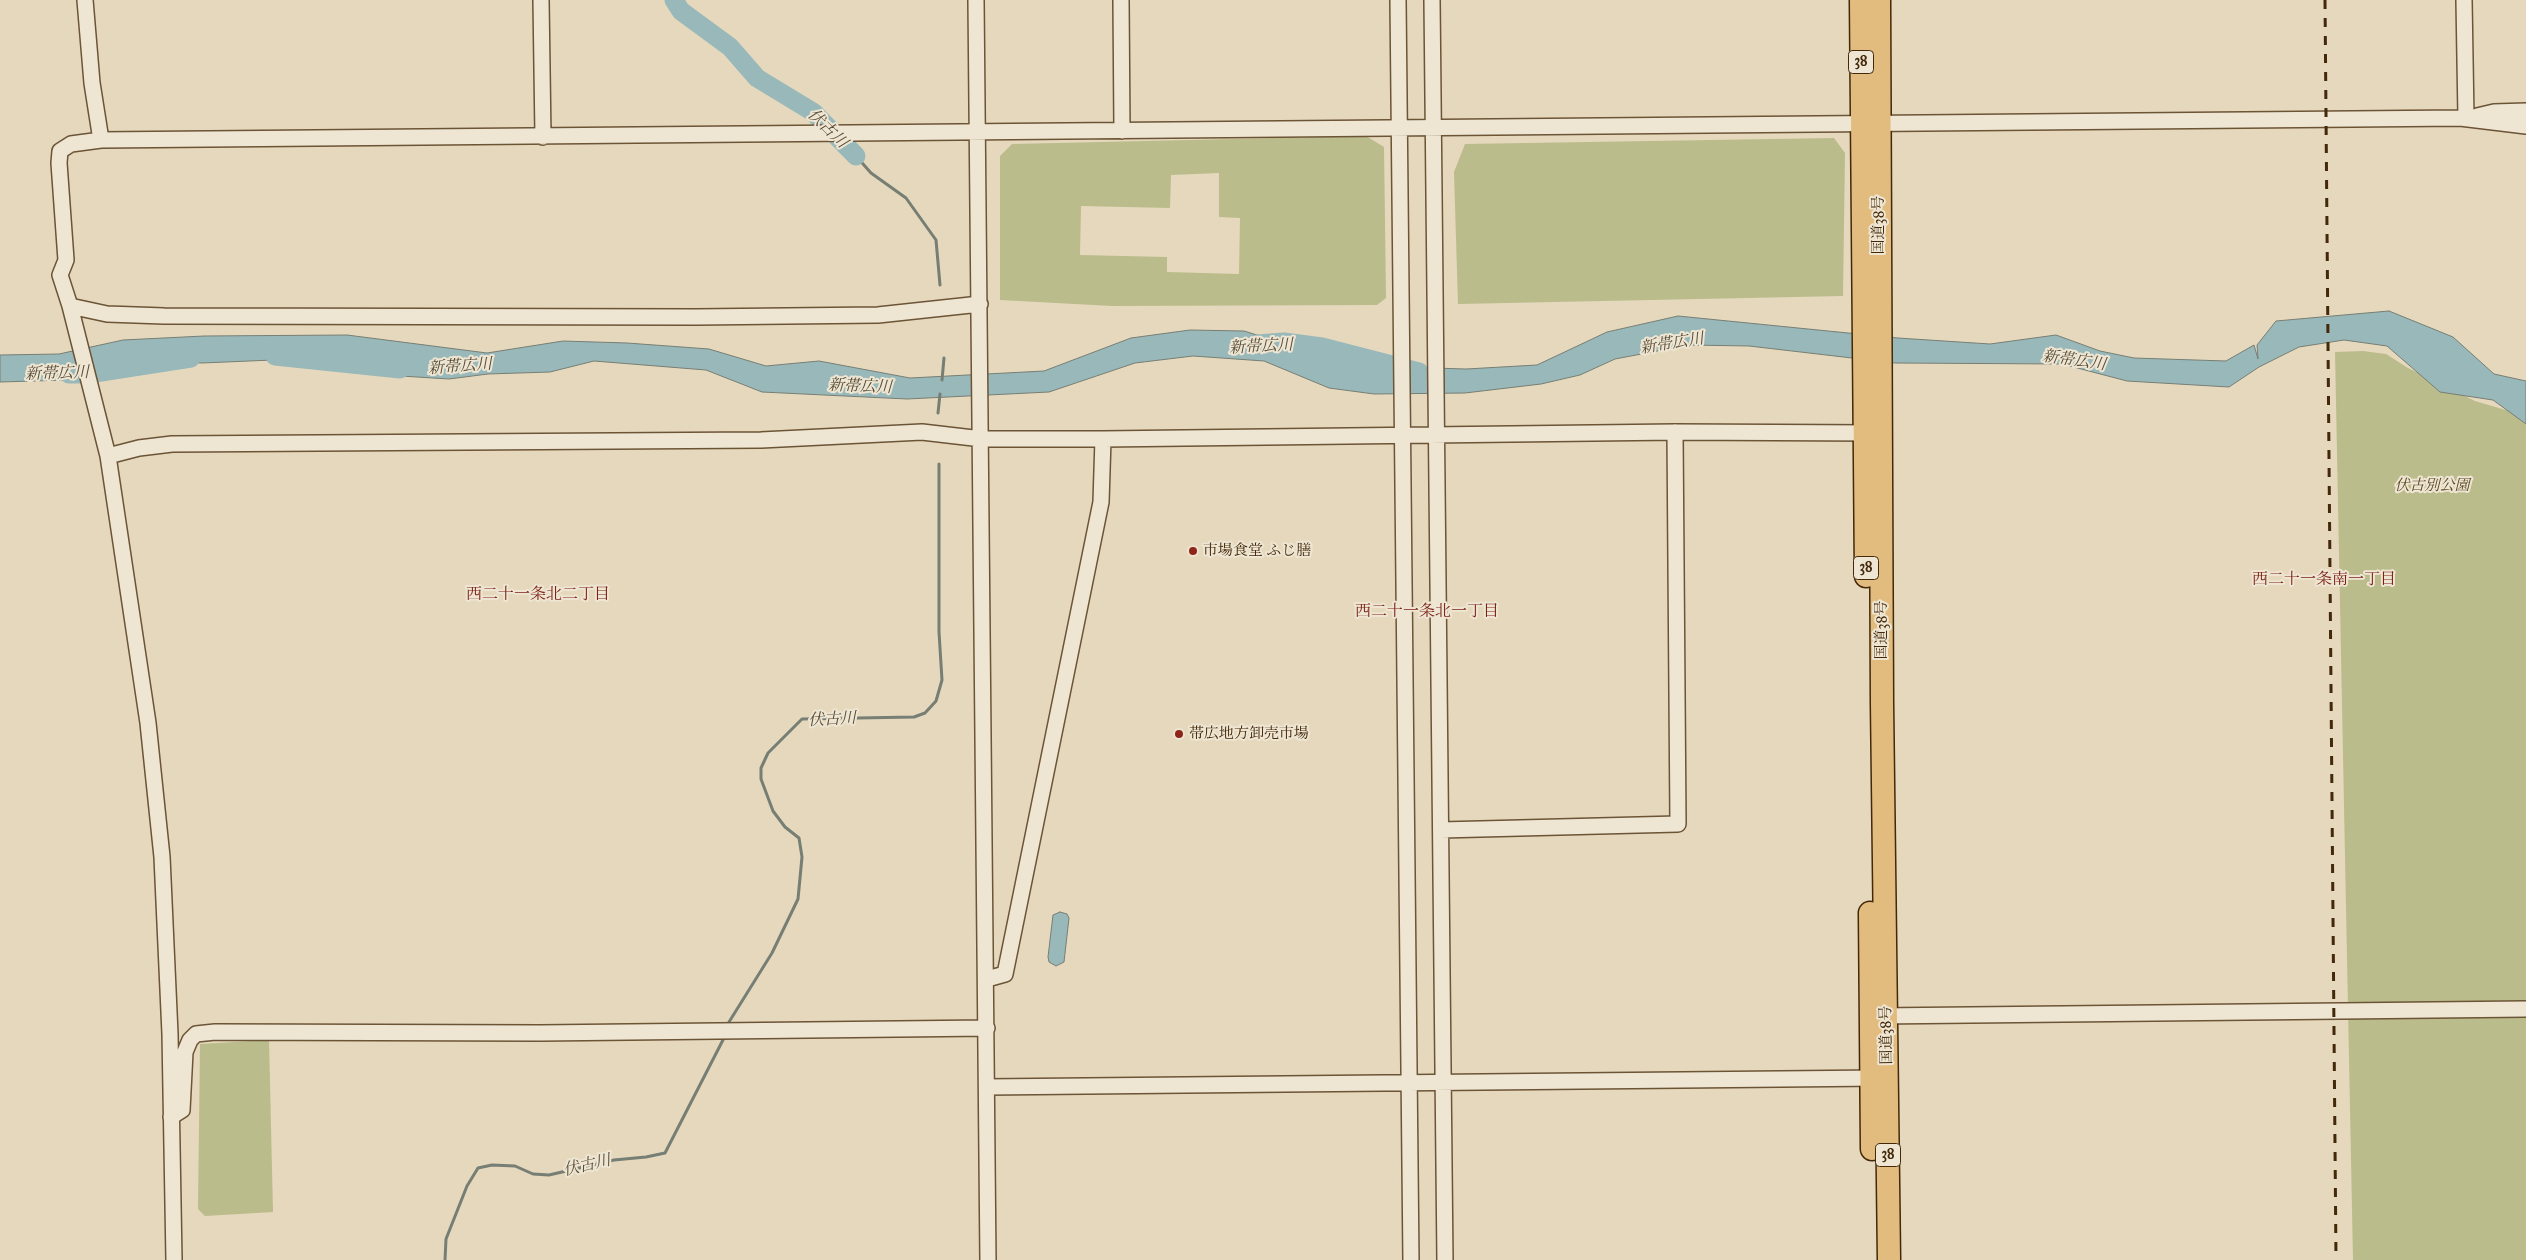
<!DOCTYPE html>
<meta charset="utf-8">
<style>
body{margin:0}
canvas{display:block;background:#e5d8bc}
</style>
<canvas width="2526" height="1260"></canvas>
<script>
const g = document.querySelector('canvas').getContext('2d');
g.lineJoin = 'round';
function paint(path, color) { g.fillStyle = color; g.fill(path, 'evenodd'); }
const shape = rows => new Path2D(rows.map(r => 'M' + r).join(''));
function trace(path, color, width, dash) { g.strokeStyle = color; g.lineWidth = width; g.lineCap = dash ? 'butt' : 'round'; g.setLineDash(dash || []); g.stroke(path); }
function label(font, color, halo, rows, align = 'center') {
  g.font = font + ' "IM FELL Great Primer","Noto Serif JP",serif'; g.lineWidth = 4; g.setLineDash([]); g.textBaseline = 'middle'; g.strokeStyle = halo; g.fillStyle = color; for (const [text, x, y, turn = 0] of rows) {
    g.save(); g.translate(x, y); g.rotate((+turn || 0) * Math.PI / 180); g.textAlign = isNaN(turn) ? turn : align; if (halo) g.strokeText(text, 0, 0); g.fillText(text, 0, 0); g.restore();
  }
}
paint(shape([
 [1366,136,1384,147,1386,298,1377,305,1112,306,1000,300,1000,156,1012,144],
 [1219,173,1219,217,1240,218,1239,274,1167,272,1167,257,1080,255,1081,206,1170,208,1171,175],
 [1834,138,1845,153,1843,296,1458,304,1454,172,1465,144],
 [2363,351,2386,354,2408,368,2475,401,2526,416,2526,1260,2353,1260,2335,352],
 [269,1040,273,1212,205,1216,198,1209,200,1044]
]), '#bbbc8c');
const water = shape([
 [2389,311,2453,337,2494,374,2526,381,2526,424,2493,400,2440,392,2387,346,2344,340,2299,347,2259,367,2229,387,2127,381,2062,364,1895,363,1749,346,1689,345,1615,359,1580,375,1541,384,1465,393,1374,394,1329,388,1264,361,1193,356,1135,363,1049,392,907,399,762,392,706,370,594,361,550,372,488,374,449,379,401,376,344,357,202,363,134,360,66,380,0,382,0,355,59,354,123,340,204,336,347,335,487,353,563,341,627,343,709,349,766,366,819,361,910,378,1044,371,1131,338,1190,330,1244,331,1328,357,1366,366,1466,369,1537,365,1607,332,1678,316,1898,338,1990,344,2056,335,2100,351,2134,358,2226,361,2254,345,2258,359,2257,345,2276,321,2389,311],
 [1060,912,1067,914,1069,918,1064,962,1056,966,1049,962,1048,957,1053,915,1060,912]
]);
paint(water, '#99b8ba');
trace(water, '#777e74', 1);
trace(shape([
 [856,156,871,173,906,198,936,240,940,285],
 [942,380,944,358],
 [938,413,940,394],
 [729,1022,772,953,798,899,802,857,799,838,785,827,773,811,761,779,761,768,768,753,802,719,914,717,925,713,936,701,942,680,939,632,939,464],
 [445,1260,446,1239,467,1186,478,1168,492,1165,515,1166,533,1174,549,1175,614,1160,646,1157,665,1153,725,1036]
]), '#777e74', 3);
trace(shape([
 [674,0,681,11,730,47,757,78,813,112,856,156],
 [1257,344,1284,342,1322,347,1419,372],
 [275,356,400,369],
 [69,374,88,374,191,358]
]), '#99b8ba', 19);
const minor = shape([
 [85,0,92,83,101,140],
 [541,0,543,137],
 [976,0,988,1260],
 [1121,0,1122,131],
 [1398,0,1411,1260],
 [1432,0,1445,1260],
 [2464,0,2466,118],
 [2477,116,2494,112,2526,111],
 [70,306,107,314,164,316,696,317,878,315,980,304],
 [108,456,139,448,172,444,761,440,922,432,982,439,1103,439,1675,432,1874,433],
 [1441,830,1678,824,1675,432],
 [987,979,1005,974,1101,502,1103,439],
 [1878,1016,2526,1009],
 [987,1087,1880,1078],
 [171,1117,182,1110,185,1052,190,1040,196,1034,215,1032,540,1033,987,1028],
 [174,1260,170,1034,162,857,148,723,108,456,70,306,60,275,66,260,59,163,60,151,71,144,101,140,2460,118,2526,126]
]);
const highway = shape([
 [1861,0,1866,576],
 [1879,0,1882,703,1889,1260],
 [1870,913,1872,1149]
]);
trace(minor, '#6c5436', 18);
trace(highway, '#43280a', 25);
trace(minor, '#eee6d3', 15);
trace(highway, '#e2bc7e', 22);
trace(shape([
 [2325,0,2336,1260]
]), '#43280a', 3, [9, 9]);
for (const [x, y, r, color] of [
 [1193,551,5,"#8f2418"],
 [1179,734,5,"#8f2418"]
]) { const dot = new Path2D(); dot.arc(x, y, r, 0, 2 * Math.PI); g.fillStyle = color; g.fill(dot); trace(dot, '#eee6d3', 2); }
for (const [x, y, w] of [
 [1861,62,25],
 [1866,568,25],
 [1888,1155,25]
]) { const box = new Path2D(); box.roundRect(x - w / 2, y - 11.5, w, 23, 4); g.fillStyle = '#eee6d3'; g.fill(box); trace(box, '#43280a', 1); }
label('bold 14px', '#43280a', null, [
 ["38",1861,62],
 ["38",1866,568],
 ["38",1888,1155]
]);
label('15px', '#43280a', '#eee6d3', [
 ["国道38号",1879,225,-90],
 ["国道38号",1882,630,-90],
 ["国道38号",1887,1035,-91]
]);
label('italic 15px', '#5b4624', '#eee6d3', [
 ["伏古別公園",2432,486]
]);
label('15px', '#43280a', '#eee6d3', [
 ["市場食堂 ふじ膳",1203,551],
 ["帯広地方卸売市場",1189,734]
], 'left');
label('italic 16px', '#584c36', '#eee6d3', [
 ["伏古川",827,129,44],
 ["新帯広川",1672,344,-9],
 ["新帯広川",1261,347,-3],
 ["新帯広川",2074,361,8],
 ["新帯広川",460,367,-4],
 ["新帯広川",57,374,-2],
 ["新帯広川",860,387,2],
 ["伏古川",832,720,-3],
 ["伏古川",587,1166,-13]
]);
label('16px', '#7a1f14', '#eee6d3', [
 ["西二十一条南一丁目",2324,580],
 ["西二十一条北二丁目",538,595],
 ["西二十一条北一丁目",1427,612]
]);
</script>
